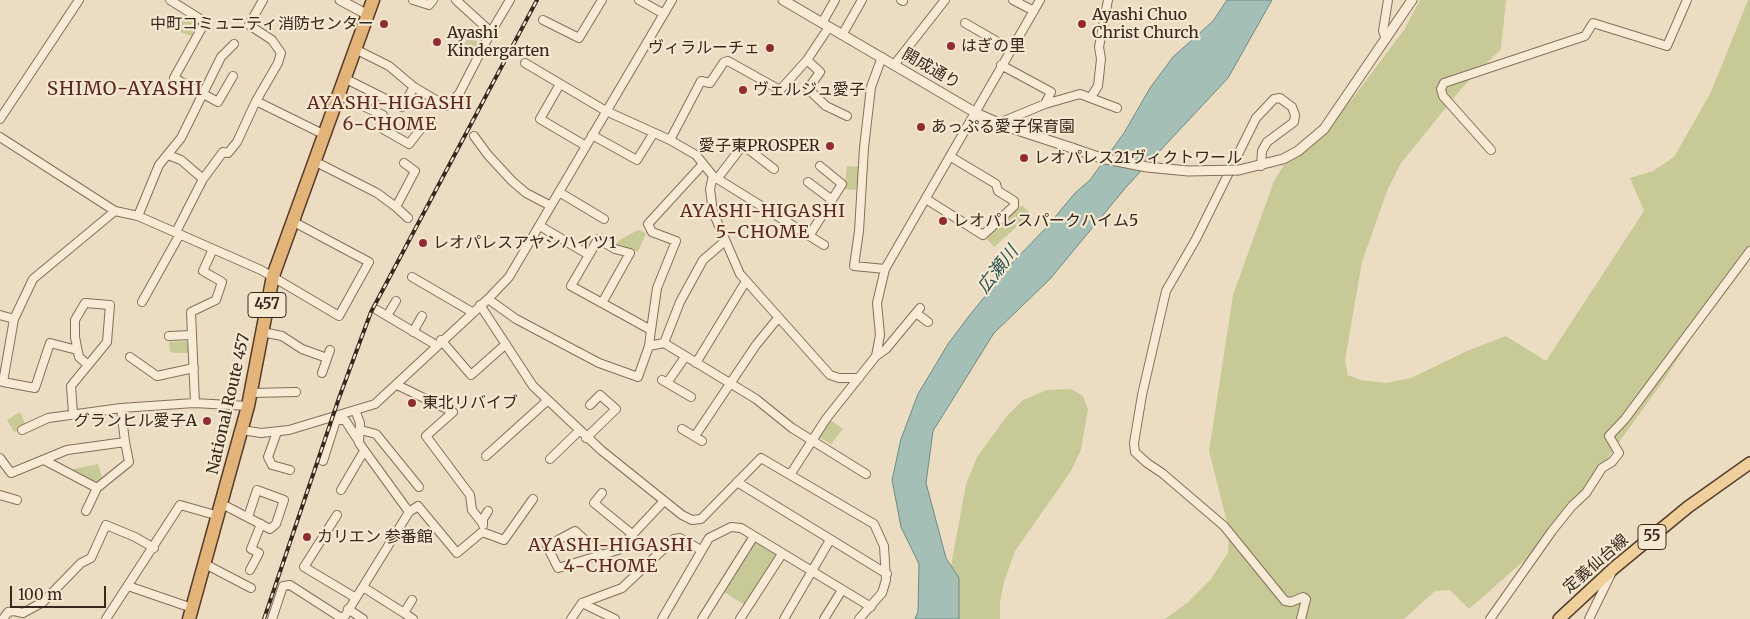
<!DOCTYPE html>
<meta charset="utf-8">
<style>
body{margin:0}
#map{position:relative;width:1750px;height:619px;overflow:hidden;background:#ecddc2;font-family:Merriweather,serif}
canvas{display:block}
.scale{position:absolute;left:10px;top:586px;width:96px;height:22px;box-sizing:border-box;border:2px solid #35281d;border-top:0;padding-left:6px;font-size:15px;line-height:18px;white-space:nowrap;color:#35281d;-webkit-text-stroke:4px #f4e8d1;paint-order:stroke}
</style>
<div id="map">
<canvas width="1750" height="619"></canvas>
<div class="scale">100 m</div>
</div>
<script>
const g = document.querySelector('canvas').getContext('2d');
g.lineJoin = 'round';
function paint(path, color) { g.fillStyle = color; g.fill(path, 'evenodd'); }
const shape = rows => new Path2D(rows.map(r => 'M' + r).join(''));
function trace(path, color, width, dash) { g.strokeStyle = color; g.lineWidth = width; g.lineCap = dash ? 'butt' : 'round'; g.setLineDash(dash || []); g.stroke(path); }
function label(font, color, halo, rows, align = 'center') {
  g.font = font + ' Merriweather,"Noto Sans JP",serif'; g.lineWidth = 4.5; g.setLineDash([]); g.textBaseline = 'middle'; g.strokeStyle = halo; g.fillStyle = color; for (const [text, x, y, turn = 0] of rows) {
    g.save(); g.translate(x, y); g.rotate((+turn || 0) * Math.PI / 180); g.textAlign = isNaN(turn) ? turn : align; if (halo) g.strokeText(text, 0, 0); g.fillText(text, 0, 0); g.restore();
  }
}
paint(shape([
 [1420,0,1506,0,1501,49,1462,88,1401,163,1387,191,1362,262,1345,360,1348,375,1361,380,1386,383,1411,378,1467,351,1506,336,1546,361,1644,211,1630,178,1653,171,1674,157,1711,92,1748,0,1750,0,1750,246,1666,377,1551,537,1469,609,1450,590,1435,591,1404,619,1165,619,1187,603,1211,579,1228,553,1229,530,1209,451,1233,295,1274,181,1289,157,1314,131,1352,99,1404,30],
 [178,16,193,21,196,26,191,36,173,29],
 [469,37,483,45,477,57,462,47],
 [847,166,859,167,856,190,844,189],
 [1022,205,1031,214,994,247,986,238],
 [638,230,646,233,638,252,615,245,621,239],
 [187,341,189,353,174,353,170,351,169,342],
 [1071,389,1083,396,1088,409,1081,450,1071,471,1015,551,1004,582,1000,603,1000,619,929,619,950,571,966,484,977,457,1007,416,1023,400,1047,390],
 [20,412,26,426,14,432,7,420],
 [828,418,843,429,831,444,819,437],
 [98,464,103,481,98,486,69,470],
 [753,540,777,555,746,606,721,590]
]), '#c7ca96');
const water = shape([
 [1227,0,1272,0,1228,78,1127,186,1050,279,994,333,933,431,926,483,946,558,959,578,959,619,915,619,918,611,919,564,901,527,892,480,901,439,918,394,948,344,969,316,1012,263,1045,229,1075,193,1090,180,1124,133,1150,88,1173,57,1213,21,1227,0]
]);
paint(water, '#a4bfb5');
trace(water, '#6c8c82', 1);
const minor = shape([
 [170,0,205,22,174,78,218,102,233,76],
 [413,0,429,5,433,0],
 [456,0,491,32,510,0],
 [639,0,664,14],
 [901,0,903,1],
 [1013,0,1034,11],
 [543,20,579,38,602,0],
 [822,23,835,0],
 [965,23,1010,49],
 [842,35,862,0],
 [1386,39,1383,31,1388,0],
 [355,49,389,66,414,87],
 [882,57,871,87,864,148,859,231,854,266,885,269,1040,0],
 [807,60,820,72,808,89,826,106,847,116],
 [525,63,606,111,670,140,696,155,713,176,710,189,713,212,740,274,830,375,839,378,859,378],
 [894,65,945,0],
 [1001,65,1051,92,1045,104],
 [344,78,402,107,414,87,446,106,459,94,491,32],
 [560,84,540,119,586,146],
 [338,95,383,115,383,129,409,144,420,130],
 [1091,97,1098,86,1101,59,1099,47,1108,0],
 [256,101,323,134],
 [0,119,79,0],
 [999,123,1045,104,1080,94,1117,108],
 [592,135,637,160,653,134],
 [474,136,488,155,512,181,526,193,551,206],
 [0,137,115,211,138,216,261,270,339,316,369,262,292,221],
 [670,140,701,81,710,83,724,62,728,61,780,90,807,60,829,27],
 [1491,150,1443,96,1441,89,1444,83,1585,36,1593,23,1667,46,1687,0],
 [168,155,181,160,203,179],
 [314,161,377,193,396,207,415,171,404,163],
 [1261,166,1262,151,1267,142,1294,122,1295,115,1292,107,1280,98,1274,99,1256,118,1196,239,1166,291,1142,395,1134,443,1135,452,1147,463,1162,473,1224,526,1285,601,1291,602,1303,597,1306,599,1301,619],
 [713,176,824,245],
 [717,179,743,145,774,169],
 [808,182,832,200],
 [559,192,604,219],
 [926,199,983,235,1014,206,1014,201,998,191,996,184,951,157],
 [396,207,408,218],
 [138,216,159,165,181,138,221,57,234,44],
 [540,226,589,255,598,239,615,249,630,253,602,303,571,286,589,255],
 [176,232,203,179,223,152,228,153,237,142,256,101,278,63,281,53,272,40,249,25,263,0],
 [809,236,842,184,820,166],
 [412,277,472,312],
 [488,299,516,319,599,363,638,377,649,346,664,343,680,302,703,260,725,241],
 [142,302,180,234],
 [602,303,651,330,649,346],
 [480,305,533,386,601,450,682,515,692,520,701,519,761,458,874,524,884,546,886,580,882,593,859,619],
 [377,310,436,345],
 [916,313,928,322],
 [0,315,14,319],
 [387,316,396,301],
 [651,330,657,288,676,241,652,232,648,224,703,164],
 [262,332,282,336,302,349,327,358],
 [413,332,422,316],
 [169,336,192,335],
 [441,340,471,375,506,344],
 [664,343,756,399,792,428,866,474],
 [77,350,50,343,35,388,3,382,14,319,33,279,115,211],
 [876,356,886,349,920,308],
 [130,357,157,376,194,368],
 [696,363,746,281],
 [322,373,330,350],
 [662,380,691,397],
 [667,383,685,357],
 [397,385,453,412,426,436,470,495,472,510,483,524],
 [251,393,296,392],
 [195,403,191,312,216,300,222,282,203,271,213,249],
 [73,413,71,386,107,342,110,305,85,303,75,320,75,337,79,357,88,365],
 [682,429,702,441],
 [22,430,48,418,121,408],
 [242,430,261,433,289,430,375,404,488,299,509,277,672,0],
 [361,430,376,434,419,487],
 [277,432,268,457,272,465,290,470],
 [695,436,756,345,778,318],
 [586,438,616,409,600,395,590,405],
 [486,456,548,400],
 [0,458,11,473,67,450,125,442,121,408,194,403,248,406],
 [550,459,579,431],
 [44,460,97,488,129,462,125,442],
 [323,461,336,420,345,420,358,440],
 [790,475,826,419,876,356,880,335,877,303,885,269],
 [737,482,887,574],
 [341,490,364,451],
 [602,493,594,503,632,534],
 [0,495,17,500],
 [222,504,270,529,276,524,284,500,257,490,248,517],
 [86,511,97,488],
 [409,512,418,506,457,553,482,532,504,540,533,499],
 [337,515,304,567,356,598],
 [483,525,483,519,488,511],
 [601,555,558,568,547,546,575,531,601,555,618,550,663,502],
 [205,564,251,588],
 [250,570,259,553,251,549,261,524],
 [128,586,192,608],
 [363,587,404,613,412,600],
 [582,603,615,619],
 [348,609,363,619],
 [404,613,413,619],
 [3,619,8,612,14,611,23,613,43,602,81,563,91,558,106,525,135,537,154,548],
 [106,619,180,505,219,516],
 [272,619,283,586,290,585,343,619],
 [343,619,409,512,359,443,360,423,355,410],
 [571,619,582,603,622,588,674,539,680,538,701,550],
 [662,619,709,538,731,527,741,528,871,607],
 [702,619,754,536],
 [740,619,782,554],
 [784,619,830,540],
 [824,619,842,590],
 [1490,619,1552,531,1572,506,1586,493,1602,468,1612,462,1619,453,1609,436,1625,419,1750,251],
 [1589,619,1611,574]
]);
const tertiary = shape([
 [340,0,368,15],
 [783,0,976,113,1008,127,1072,148],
 [1239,170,1283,159,1298,151,1324,129,1412,0]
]);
const primary = shape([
 [1559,619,1614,568,1688,507,1750,463]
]);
const trunk = shape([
 [189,619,248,406,273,276,373,0]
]);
trace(minor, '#856e5a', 10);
trace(tertiary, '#856e5a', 11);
trace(primary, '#533d2e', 14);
trace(trunk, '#533d2e', 15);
trace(minor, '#f7ebd5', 8);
trace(tertiary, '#f7ebd5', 9);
trace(primary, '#efcf9a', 11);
trace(trunk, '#e4b378', 12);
const rail = shape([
 [264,619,339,398,371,312,537,0]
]);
trace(rail, '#35281d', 4);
trace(rail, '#f4e8d1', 2, [5.5]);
const tertiaryBridge = shape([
 [1072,148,1101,158,1147,167,1188,171,1239,170]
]);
trace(tertiaryBridge, '#856e5a', 11, []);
trace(tertiaryBridge, '#f7ebd5', 9);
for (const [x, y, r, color] of [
 [384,24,5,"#922c33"],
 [1082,24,5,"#922c33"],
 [437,42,5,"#922c33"],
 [951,46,5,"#922c33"],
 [770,48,5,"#922c33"],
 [743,90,5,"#922c33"],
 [921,127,5,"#922c33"],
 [830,146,5,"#922c33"],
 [1024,158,5,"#922c33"],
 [943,221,5,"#922c33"],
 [423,243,5,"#922c33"],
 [412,403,5,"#922c33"],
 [207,421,5,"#922c33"],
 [307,537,5,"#922c33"]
]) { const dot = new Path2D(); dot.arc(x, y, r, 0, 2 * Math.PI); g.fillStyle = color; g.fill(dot); trace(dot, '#f4e8d1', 2); }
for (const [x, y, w] of [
 [267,305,38],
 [1652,537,28]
]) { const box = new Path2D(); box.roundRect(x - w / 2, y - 12.5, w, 25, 4); g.fillStyle = '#f4e8d1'; g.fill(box); trace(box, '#35281d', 1); }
label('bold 15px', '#35281d', null, [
 ["457",267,305],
 ["55",1652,537]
]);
label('16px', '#35281d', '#f4e8d1', [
 ["Ayashi Chuo",1092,15],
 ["Christ Church",1092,33],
 ["中町コミュニティ消防センター",374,24,"right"],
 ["Ayashi",447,33],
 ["Kindergarten",447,51],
 ["はぎの里",961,46],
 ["ヴィラルーチェ",760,48,"right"],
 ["ヴェルジュ愛子",753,90],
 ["あっぷる愛子保育園",931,127],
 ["愛子東PROSPER",820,146,"right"],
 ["レオパレス21ヴィクトワール",1034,158],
 ["レオパレスパークハイム5",953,221],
 ["レオパレスアヤシハイツ1",433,243],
 ["東北リバイブ",422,403],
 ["グランヒル愛子A",197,421,"right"],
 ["カリエン 参番館",317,537]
], 'left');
label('16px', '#35281d', '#f4e8d1', [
 ["開成通り",931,69,30],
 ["National Route 457",229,404,-77],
 ["定義仙台線",1596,564,-41]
]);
g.letterSpacing = '1px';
label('18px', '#60281e', '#f4e8d1', [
 ["AYASHI-HIGASHI",390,104],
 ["6-CHOME",390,125],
 ["AYASHI-HIGASHI",763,212],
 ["5-CHOME",763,233],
 ["AYASHI-HIGASHI",611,546],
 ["4-CHOME",611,567]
]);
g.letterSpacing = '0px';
label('italic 18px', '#2d5550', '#f4e8d1', [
 ["広瀬川",998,270,-52]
]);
g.letterSpacing = '1px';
label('19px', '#60281e', '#f4e8d1', [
 ["SHIMO-AYASHI",125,90]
]);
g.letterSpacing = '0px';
</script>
